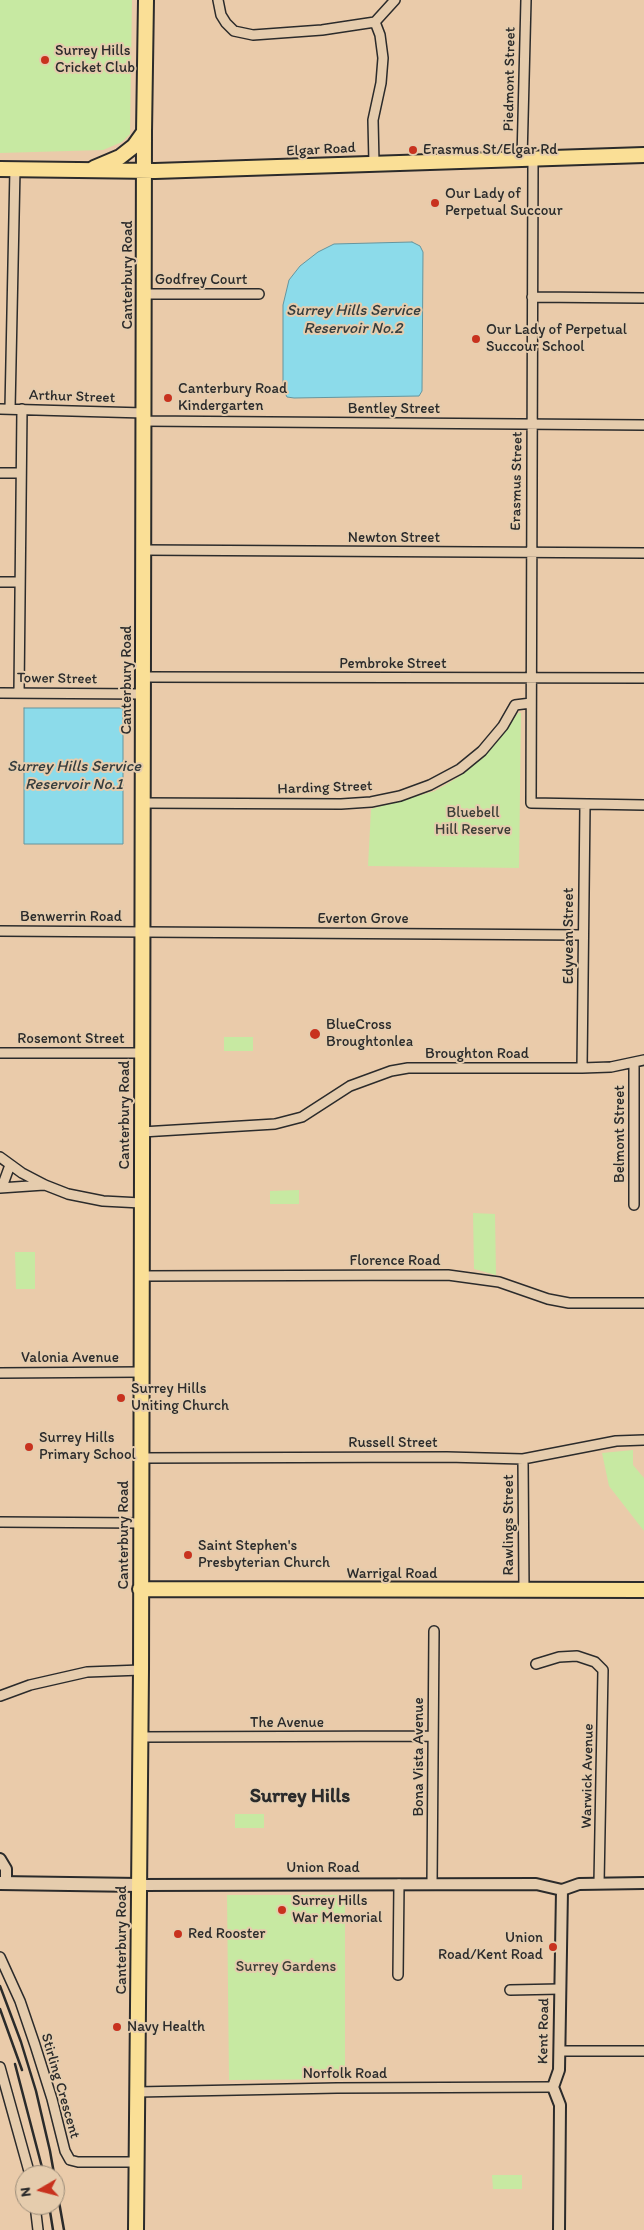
<!DOCTYPE html>
<style>
body{margin:0}
#map{position:relative;width:644px;height:2230px;overflow:hidden;background:#eacbaa;font-family:Itim,sans-serif}
canvas{display:block}
.north{position:absolute;left:15px;top:2165px;width:50px;height:50px;box-sizing:border-box;background:#e5ccad;border:1px solid #9b8c79;border-radius:50%;rotate:262deg;font-size:14px;font-weight:700;line-height:20px;text-align:center;color:#2b2b2b}
.north::after{content:'';display:block;margin:auto;width:18px;height:22px;background:#c8321e;clip-path:polygon(50% 0,100% 100%,50% 72%,0 100%)}
</style>
<div id="map">
<canvas width="644" height="2230"></canvas>
<div class="north">N</div>
</div>
<script>
const g = document.querySelector('canvas').getContext('2d');
g.lineJoin = 'round';
function paint(path, color) { g.fillStyle = color; g.fill(path, 'evenodd'); }
const shape = rows => new Path2D(rows.map(r => 'M' + r).join(''));
function trace(path, color, width, dash) { g.strokeStyle = color; g.lineWidth = width; g.lineCap = dash ? 'butt' : 'round'; g.setLineDash(dash || []); g.stroke(path); }
function label(font, color, halo, rows, align = 'center') {
  g.font = font + ' Itim,sans-serif'; g.lineWidth = 4; g.setLineDash([]); g.textBaseline = 'middle'; g.strokeStyle = halo; g.fillStyle = color; for (const [text, x, y, turn = 0] of rows) {
    g.save(); g.translate(x, y); g.rotate((+turn || 0) * Math.PI / 180); g.textAlign = isNaN(turn) ? turn : align; if (halo) g.strokeText(text, 0, 0); g.fillText(text, 0, 0); g.restore();
  }
}
paint(shape([
 [0,0,132,0,130,134,122,142,103,150,0,153],
 [518,713,521,713,519,868,368,866,371,809,435,791,457,778,483,758,502,736],
 [224,1037,253,1037,253,1051,224,1051],
 [299,1190,299,1204,270,1204,270,1191],
 [473,1213,495,1214,496,1275,474,1269],
 [15,1252,35,1252,35,1289,16,1289],
 [633,1450,633,1465,644,1478,644,1531,609,1486,602,1453],
 [235,1814,264,1814,264,1828,235,1828],
 [227,1895,345,1895,345,2079,229,2080],
 [492,2175,522,2175,522,2189,493,2189]
]), '#c7e9a2');
const water = shape([
 [412,242,420,246,423,252,422,391,419,396,294,398,287,397,283,389,283,305,289,280,300,266,318,252,334,244,412,242],
 [24,708,123,708,123,844,24,844,24,708]
]);
paint(water, '#8cdbea');
trace(water, '#65959e', 1);
const minor = shape([
 [218,0,221,15,226,23,234,31,253,35,322,30,375,22,395,0],
 [522,159,526,0],
 [533,159,531,803,644,805],
 [374,163,373,120,381,83,383,58,380,35,375,22],
 [144,294,259,294],
 [532,297,644,298],
 [0,409,144,413],
 [10,409,15,169],
 [144,421,644,425],
 [0,473,21,473],
 [143,550,644,553],
 [0,582,20,582],
 [143,677,644,678],
 [19,692,22,409],
 [0,693,143,694],
 [142,803,341,804,371,802,400,796,430,785,460,769,482,751,503,726,515,705,531,703],
 [0,931,583,935],
 [0,1053,142,1053],
 [582,1068,585,805],
 [142,1132,275,1124,302,1117,350,1086,391,1071,408,1068,582,1068,611,1067,644,1060],
 [0,1157,22,1173,45,1185,68,1194,103,1201,141,1203],
 [2,1187,10,1165],
 [0,1188,44,1185],
 [634,1205,634,1063],
 [141,1276,448,1275,499,1282,548,1299,569,1303,644,1303],
 [0,1373,141,1372],
 [141,1458,447,1457,523,1459,616,1441,644,1440],
 [523,1459,524,1590],
 [0,1522,140,1523],
 [536,1664,559,1657,577,1656,595,1662,603,1670,599,1883],
 [0,1696,30,1685,87,1672,141,1670],
 [140,1737,433,1736],
 [432,1884,434,1631],
 [0,1957,20,2001,35,2045,52,2099,65,2151,70,2160,78,2162,136,2162],
 [398,1975,399,1884],
 [510,1990,560,1989],
 [560,2051,644,2051],
 [0,2067,30,2175],
 [137,2092,337,2088,553,2087],
 [35,2205,38,2230]
]);
const tertiary = shape([
 [0,1859,6,1869,6,1883],
 [139,1885,536,1884,562,1890,579,1884,644,1883],
 [559,2230,560,2105,553,2087,559,2070,562,1890]
]);
const secondary = shape([
 [0,1883,139,1885]
]);
const primary = shape([
 [94,168,120,157,134,146,144,132],
 [0,169,155,171,644,155],
 [140,1589,644,1590],
 [136,2230,141,1670,144,132,146,0]
]);
trace(minor, '#2b2b2b', 12);
trace(tertiary, '#2b2b2b', 14);
trace(secondary, '#2b2b2b', 16);
trace(primary, '#2b2b2b', 18);
trace(minor, '#e5ccad', 9);
trace(tertiary, '#e5ccad', 10);
trace(secondary, '#e5ccad', 12);
trace(primary, '#fadf96', 14);
trace(shape([
 [0,1986,21,2042,36,2091,50,2151,64,2230],
 [0,2009,22,2070],
 [15,2064,44,2175],
 [49,2205,53,2230]
]), '#2b2b2b', 2.5);
for (const [x, y, r, color] of [
 [45,60,5,"#c8321e"],
 [413,150,5,"#c8321e"],
 [435,203,5,"#c8321e"],
 [476,339,5,"#c8321e"],
 [168,398,5,"#c8321e"],
 [315,1034,6,"#c8321e"],
 [121,1398,5,"#c8321e"],
 [29,1447,5,"#c8321e"],
 [188,1555,5,"#c8321e"],
 [282,1910,5,"#c8321e"],
 [178,1934,5,"#c8321e"],
 [553,1947,5,"#c8321e"],
 [117,2027,5,"#c8321e"]
]) { const dot = new Path2D(); dot.arc(x, y, r, 0, 2 * Math.PI); g.fillStyle = color; g.fill(dot); trace(dot, '#e5ccad', 2); }
label('15px', '#2b2b2b', '#e5ccad', [
 ["Surrey Hills",55,51],
 ["Cricket Club",55,68],
 ["Erasmus St/Elgar Rd",423,150],
 ["Our Lady of",445,194],
 ["Perpetual Succour",445,211],
 ["Our Lady of Perpetual",486,330],
 ["Succour School",486,347],
 ["Canterbury Road",178,389],
 ["Kindergarten",178,406],
 ["BlueCross",326,1025],
 ["Broughtonlea",326,1042],
 ["Surrey Hills",131,1389],
 ["Uniting Church",131,1406],
 ["Surrey Hills",39,1438],
 ["Primary School",39,1455],
 ["Saint Stephen's",198,1546],
 ["Presbyterian Church",198,1563],
 ["Surrey Hills",292,1901],
 ["War Memorial",292,1918],
 ["Red Rooster",188,1934],
 ["Union",543,1938,"right"],
 ["Road/Kent Road",543,1955,"right"],
 ["Navy Health",127,2027]
], 'left');
label('15px', '#2b2b2b', '#e5ccad', [
 ["Piedmont Street",510,79,-89],
 ["Elgar Road",321,150,-3],
 ["Canterbury Road",128,275,-90],
 ["Godfrey Court",201,280],
 ["Arthur Street",72,397,2],
 ["Bentley Street",394,409],
 ["Erasmus Street",517,481,-89],
 ["Newton Street",394,538],
 ["Pembroke Street",393,664],
 ["Tower Street",57,679,1],
 ["Canterbury Road",127,680,-90],
 ["Harding Street",325,788,-2],
 ["Benwerrin Road",71,917],
 ["Everton Grove",363,919],
 ["Edyvean Street",569,936,-90],
 ["Rosemont Street",71,1039],
 ["Broughton Road",477,1054],
 ["Canterbury Road",125,1115,-90],
 ["Belmont Street",620,1134,-90],
 ["Florence Road",395,1261],
 ["Valonia Avenue",70,1358],
 ["Russell Street",393,1443],
 ["Rawlings Street",509,1525,-90],
 ["Canterbury Road",124,1535,-90],
 ["Warrigal Road",392,1574],
 ["The Avenue",287,1723],
 ["Bona Vista Avenue",419,1757,-90],
 ["Warwick Avenue",588,1776,-89],
 ["Union Road",323,1868],
 ["Canterbury Road",122,1940,-90],
 ["Kent Road",544,2031,-89],
 ["Norfolk Road",345,2074],
 ["Stirling Crescent",60,2086,74]
]);
label('15px', '#3b3e37', '#e5ccad', [
 ["Bluebell",473,813],
 ["Hill Reserve",473,830],
 ["Surrey Gardens",286,1967]
]);
label('italic 16px', '#353d3e', '#e5ccad', [
 ["Surrey Hills Service",353,311],
 ["Reservoir No.2",353,329],
 ["Surrey Hills Service",74,767],
 ["Reservoir No.1",74,785]
]);
label('bold 20px', '#2b2b2b', '#e5ccad', [
 ["Surrey Hills",300,1797]
]);
</script>
